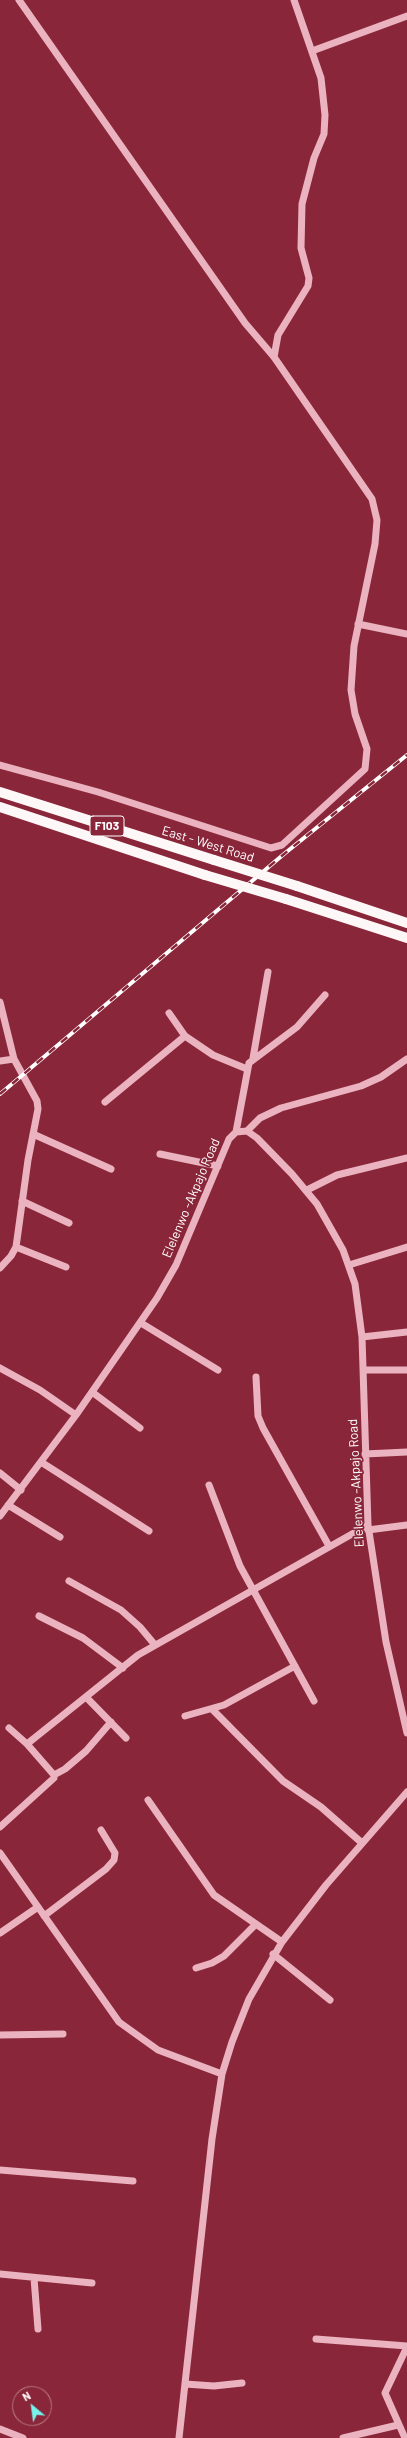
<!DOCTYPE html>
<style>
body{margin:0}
#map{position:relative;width:407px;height:2438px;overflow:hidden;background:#8a263a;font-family:Barlow,sans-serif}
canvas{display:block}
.north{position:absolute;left:12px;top:2386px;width:40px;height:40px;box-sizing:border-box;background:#8a263a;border:1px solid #b97d89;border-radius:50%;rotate:331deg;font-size:11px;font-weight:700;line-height:16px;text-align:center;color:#fff}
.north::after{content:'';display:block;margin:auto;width:14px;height:18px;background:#78f3ec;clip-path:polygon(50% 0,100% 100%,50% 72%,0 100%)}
</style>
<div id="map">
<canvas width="407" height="2438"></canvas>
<div class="north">N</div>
</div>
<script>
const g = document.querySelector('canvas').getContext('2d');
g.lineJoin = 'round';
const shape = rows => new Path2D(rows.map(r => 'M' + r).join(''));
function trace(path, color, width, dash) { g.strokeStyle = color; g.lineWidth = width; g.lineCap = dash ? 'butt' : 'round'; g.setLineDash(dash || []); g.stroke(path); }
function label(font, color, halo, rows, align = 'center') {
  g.font = font + ' Barlow,sans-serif'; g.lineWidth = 3.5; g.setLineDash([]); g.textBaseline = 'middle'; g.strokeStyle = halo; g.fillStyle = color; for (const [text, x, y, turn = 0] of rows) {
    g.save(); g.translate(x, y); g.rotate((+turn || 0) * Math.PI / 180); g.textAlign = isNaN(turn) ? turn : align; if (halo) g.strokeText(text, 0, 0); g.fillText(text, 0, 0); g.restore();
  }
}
trace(shape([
 [312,51,407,16],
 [274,357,278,335,308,286,309,278,301,248,302,204,314,158,324,134,325,115,321,78,294,0],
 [358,624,407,634],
 [0,765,98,792,271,848,282,845,365,769,367,749,355,714,351,690,354,646,375,544,377,520,372,499,274,357,245,323,19,0],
 [0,1002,14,1059,37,1101,38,1109,28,1160,16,1247,11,1256,0,1268],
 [169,1013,185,1036,213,1055,247,1069],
 [253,1058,268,972],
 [0,1061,14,1059],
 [105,1102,185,1036],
 [247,1131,260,1118,281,1108,361,1086,381,1077,407,1059],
 [236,1132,249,1063,297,1027,325,995],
 [33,1134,111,1169],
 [160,1154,218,1166],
 [307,1190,337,1175,407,1158],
 [22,1201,69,1223],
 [16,1247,66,1267],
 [349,1265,407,1247],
 [141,1323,218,1370],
 [362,1337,407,1332],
 [0,1368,40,1390,76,1415],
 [363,1370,407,1370],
 [256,1377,258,1416,263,1428,329,1546],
 [92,1392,140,1428],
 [365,1454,407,1452],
 [41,1462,149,1531],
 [0,1473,21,1490],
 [209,1485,240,1566,314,1701],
 [8,1505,60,1537],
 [0,1516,76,1415,157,1298,176,1265,229,1139,236,1132,247,1131,257,1138,292,1174,317,1204,343,1250,355,1284,362,1337,368,1525,386,1642,407,1733],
 [368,1530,407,1525],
 [69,1581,121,1610,140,1627,155,1645],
 [39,1616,83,1638,123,1668],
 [86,1697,126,1738],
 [213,1710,283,1781,321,1807,362,1843],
 [185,1716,224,1705,295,1666],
 [9,1728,27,1744,54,1775],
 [27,1744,138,1655,368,1525],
 [148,1800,214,1895,282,1942],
 [0,1827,54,1778,54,1775,65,1769,86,1751,111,1722],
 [0,1853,119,2022,158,2050,222,2074],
 [44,1916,106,1869,114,1860,115,1853,101,1830],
 [0,1933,38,1907],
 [273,1954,330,2000],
 [196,1968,212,1963,224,1956,255,1925],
 [0,2035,63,2034],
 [0,2170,133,2181],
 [0,2274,92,2283],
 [34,2278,38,2329],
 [316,2339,407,2346],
 [185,2384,214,2386,242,2383],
 [0,2429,23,2438],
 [179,2438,212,2139,222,2074,232,2042,249,1999,282,1942,326,1885,407,1792],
 [343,2438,398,2425],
 [405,2438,385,2393,407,2347]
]), '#eab3bf', 7);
trace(shape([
 [0,792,214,860],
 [0,807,205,875],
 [297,886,407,923],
 [286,899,407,938]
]), '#fef7f8', 10);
const rail = shape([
 [0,1094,284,854,407,755]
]);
trace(rail, '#fff', 4);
trace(rail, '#8a263a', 2.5, [8]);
trace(shape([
 [214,860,297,886],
 [205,875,286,899]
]), '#fef7f8', 10);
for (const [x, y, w] of [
 [107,826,34]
]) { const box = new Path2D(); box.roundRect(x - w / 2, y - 10, w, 20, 3); g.fillStyle = '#8a263a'; g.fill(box); trace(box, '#fff', 1); }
label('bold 12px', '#fff', null, [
 ["F103",107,826]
]);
label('13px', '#fff', '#8a263a', [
 ["East - West Road",208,844,17],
 ["Elelenwo -Akpajo Road",191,1198,-67],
 ["Elelenwo -Akpajo Road",356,1483,-93]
]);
</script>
